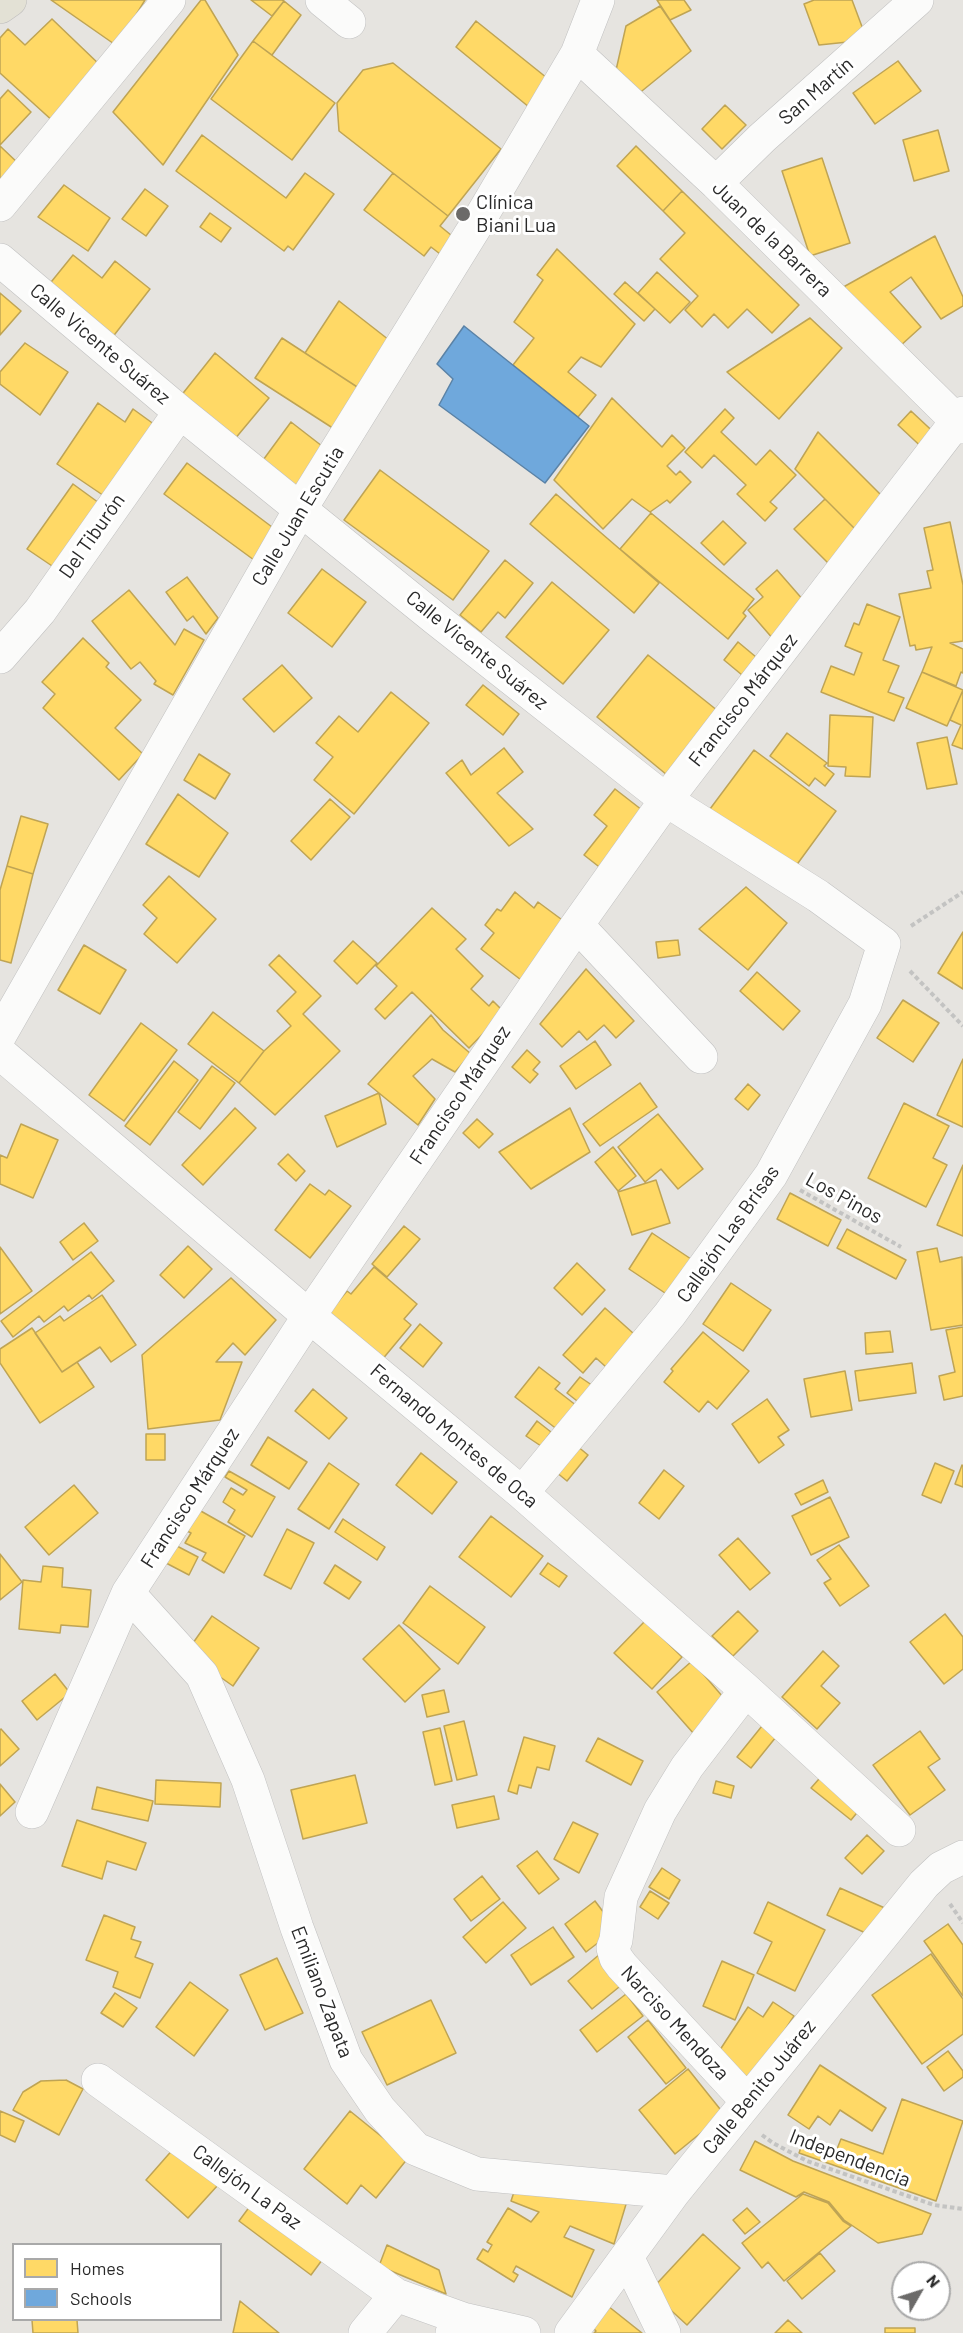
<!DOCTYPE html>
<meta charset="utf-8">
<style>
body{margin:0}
#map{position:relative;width:963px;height:2333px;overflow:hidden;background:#e6e4e0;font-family:Barlow,sans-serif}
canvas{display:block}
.legend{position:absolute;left:12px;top:2243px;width:210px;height:78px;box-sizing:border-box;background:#fff;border:2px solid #a9a9a9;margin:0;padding:8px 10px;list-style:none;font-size:18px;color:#292929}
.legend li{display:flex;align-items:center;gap:12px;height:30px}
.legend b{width:30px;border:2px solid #a9a9a9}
.north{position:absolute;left:891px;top:2261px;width:60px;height:60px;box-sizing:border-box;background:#fff;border:2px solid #a9a9a9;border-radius:50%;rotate:51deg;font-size:16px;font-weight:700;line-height:24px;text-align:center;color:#292929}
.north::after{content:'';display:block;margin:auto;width:21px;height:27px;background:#6b6a69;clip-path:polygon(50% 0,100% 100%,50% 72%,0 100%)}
</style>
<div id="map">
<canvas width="963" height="2333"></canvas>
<ul class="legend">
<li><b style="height:16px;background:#ffd966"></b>Homes</li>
<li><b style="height:16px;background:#6fa8dc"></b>Schools</li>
</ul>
<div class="north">N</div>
</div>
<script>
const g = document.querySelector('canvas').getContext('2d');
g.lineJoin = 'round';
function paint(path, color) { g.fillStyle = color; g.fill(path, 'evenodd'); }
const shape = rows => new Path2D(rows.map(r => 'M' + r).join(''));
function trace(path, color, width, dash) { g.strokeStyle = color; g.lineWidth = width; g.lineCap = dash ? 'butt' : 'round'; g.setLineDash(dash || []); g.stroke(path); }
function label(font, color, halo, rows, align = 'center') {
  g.font = font + ' Barlow,sans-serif'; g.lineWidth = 6; g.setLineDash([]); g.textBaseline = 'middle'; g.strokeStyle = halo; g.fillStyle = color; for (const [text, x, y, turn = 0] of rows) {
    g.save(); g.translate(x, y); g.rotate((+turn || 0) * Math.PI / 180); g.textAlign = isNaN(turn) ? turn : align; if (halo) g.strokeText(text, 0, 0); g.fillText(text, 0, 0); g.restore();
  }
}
const homes = shape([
 [51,0,145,0,117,46,51,0],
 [201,0,205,0,238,55,163,165,113,112,201,0],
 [251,0,282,0,284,1,272,16,251,0],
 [657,0,684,0,691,10,670,20,657,0],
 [814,0,852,0,867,40,819,45,804,4,814,0],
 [284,1,301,15,272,55,253,41,284,1],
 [660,6,691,51,637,95,614,79,626,26,660,6],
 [52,19,101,66,55,123,0,73,0,38,8,29,25,45,52,19],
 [476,21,552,82,535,112,456,47,476,21],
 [253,41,335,103,292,160,211,99,253,41],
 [898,61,921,91,875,124,853,93,898,61],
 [393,63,501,149,448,216,339,131,337,103,363,70,393,63],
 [8,90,31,112,0,145,0,99,8,90],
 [725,105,746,125,722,149,702,129,725,105],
 [938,130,949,171,914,181,903,140,938,130],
 [202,135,286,198,305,173,334,194,293,250,288,246,284,251,176,171,202,135],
 [0,146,20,165,0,187,0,146],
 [636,146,682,191,663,211,617,166,636,146],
 [822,158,850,243,810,256,782,171,822,158],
 [393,173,448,216,440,226,457,240,444,257,431,247,424,256,364,210,393,173],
 [64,185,110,218,88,251,38,217,64,185],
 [145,189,168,206,146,236,122,219,145,189],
 [682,191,799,305,772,333,747,309,728,328,714,314,702,327,685,310,698,296,660,259,685,233,663,211,682,191],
 [210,213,231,228,221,242,200,227,210,213],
 [935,236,963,297,963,306,941,319,911,277,890,292,921,327,899,347,838,290,935,236],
 [557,249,635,324,601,367,581,357,568,372,596,395,578,417,513,365,534,338,514,322,543,280,537,275,557,249],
 [73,255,102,278,115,261,150,289,108,343,43,292,73,255],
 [657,272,690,302,670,323,638,293,657,272],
 [625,282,655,309,644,321,614,294,625,282],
 [0,293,21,311,0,335,0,293],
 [339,301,398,347,368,394,305,353,339,301],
 [810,318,842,348,779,419,727,372,810,318],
 [282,338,368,394,342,434,255,378,282,338],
 [25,343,68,372,40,415,0,384,0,372,25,343],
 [215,353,269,398,234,440,180,397,215,353],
 [612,398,662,447,672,435,685,448,667,466,676,475,680,471,691,482,670,503,667,500,650,512,632,499,603,529,554,480,612,398],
 [98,403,125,422,133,409,162,430,113,502,57,464,98,403],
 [725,409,734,418,721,432,756,465,770,450,796,475,770,502,777,508,765,521,737,494,746,485,714,455,702,468,685,452,725,409],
 [911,411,942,440,929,454,898,425,911,411],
 [291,422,331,453,298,497,258,467,291,422],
 [818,432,889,503,859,533,795,469,818,432],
 [187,463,276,530,254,560,164,494,187,463],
 [380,470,489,551,453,600,344,520,380,470],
 [73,484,106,508,61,572,27,549,73,484],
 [556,494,659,583,634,613,530,524,556,494],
 [825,499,859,533,828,563,794,529,825,499],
 [651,513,754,599,743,613,746,616,728,639,620,549,651,513],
 [723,521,746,543,724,565,701,543,723,521],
 [950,522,963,585,963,641,950,643,963,649,963,673,961,672,956,686,922,672,932,647,916,650,915,645,910,646,899,594,931,588,927,571,933,570,924,528,950,522],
 [505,560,533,583,505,618,498,612,481,632,460,615,505,560],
 [322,569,366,602,332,647,288,613,322,569],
 [777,570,811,609,774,640,748,610,763,597,756,589,777,570],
 [187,577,218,618,206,634,193,616,187,621,166,592,187,577],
 [552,582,609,630,563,684,506,637,552,582],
 [129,590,175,645,184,629,204,640,173,695,154,684,156,681,140,662,131,669,92,621,129,590],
 [867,604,900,617,883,660,899,666,888,692,904,698,894,721,821,692,831,666,854,675,862,653,845,646,854,623,859,625,867,604],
 [83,638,109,663,106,667,141,700,115,728,143,754,119,780,43,708,55,694,42,682,83,638],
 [738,642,756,657,742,675,724,660,738,642],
 [648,655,718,711,667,775,597,717,648,655],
 [282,665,312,698,274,732,243,699,282,665],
 [922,672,963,690,947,726,906,708,922,672],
 [483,685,519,714,503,735,466,705,483,685],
 [963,690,963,749,952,745,961,725,950,720,963,690],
 [391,692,429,723,354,814,314,780,333,757,316,743,339,716,358,732,391,692],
 [830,715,873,717,870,777,845,776,846,767,828,766,830,715],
 [787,733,827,763,824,766,834,774,825,786,815,778,809,786,770,756,787,733],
 [947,737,957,784,927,789,917,743,947,737],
 [504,748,523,772,497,793,533,829,509,846,446,773,462,760,471,775,504,748],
 [754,750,836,811,790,874,707,813,754,750],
 [199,754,230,774,215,799,184,780,199,754],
 [615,789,651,817,607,873,584,855,607,826,594,815,615,789],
 [178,794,228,833,199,877,146,844,178,794],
 [330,799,350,817,311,860,291,841,330,799],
 [21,816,48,824,33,874,7,866,21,816],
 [7,866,33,874,11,963,0,960,0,890,7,866],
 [169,876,216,919,177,963,144,934,157,918,143,905,169,876],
 [746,887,787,923,748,970,699,929,746,887],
 [515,892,534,908,538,902,569,925,525,983,481,949,494,933,485,925,497,909,501,911,515,892],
 [432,908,466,939,456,949,483,976,471,989,489,1006,493,1001,504,1012,469,1048,412,992,385,1019,375,1009,397,986,376,966,432,908],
 [963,932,963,989,938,973,963,932],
 [678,940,680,955,658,958,656,942,678,940],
 [353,941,377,963,357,984,334,961,353,941],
 [84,945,126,970,100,1014,58,990,84,945],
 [279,955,321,996,303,1014,340,1051,275,1115,239,1083,264,1051,291,1026,277,1011,296,992,269,965,279,955],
 [586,969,634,1021,616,1038,604,1025,587,1040,579,1031,562,1047,540,1024,586,969],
 [757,972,800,1011,783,1030,740,991,757,972],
 [903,1000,939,1023,913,1062,877,1038,903,1000],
 [213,1012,264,1051,239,1083,188,1044,213,1012],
 [431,1015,443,1030,471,1054,455,1072,432,1059,413,1076,435,1099,418,1125,368,1084,431,1015],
 [141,1023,177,1050,124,1121,89,1095,141,1023],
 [595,1041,611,1065,576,1089,560,1066,595,1041],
 [527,1050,540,1062,533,1070,538,1074,530,1083,512,1067,527,1050],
 [963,1059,963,1127,937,1115,963,1059],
 [174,1061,198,1080,150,1145,125,1126,174,1061],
 [212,1066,235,1083,200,1129,178,1112,212,1066],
 [640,1083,657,1107,600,1146,583,1124,640,1083],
 [748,1084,760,1095,748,1110,735,1099,748,1084],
 [379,1093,386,1124,337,1147,325,1116,379,1093],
 [904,1103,949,1126,933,1158,947,1165,926,1207,868,1178,904,1103],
 [235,1108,256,1128,203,1185,182,1165,235,1108],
 [570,1108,590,1152,531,1189,499,1152,570,1108],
 [658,1114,703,1169,678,1189,661,1169,645,1182,618,1147,658,1114],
 [477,1119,493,1134,479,1148,463,1133,477,1119],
 [21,1124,58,1140,33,1198,0,1184,0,1155,7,1158,21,1124],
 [613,1147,636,1176,618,1191,595,1162,613,1147],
 [288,1154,305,1171,296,1181,278,1164,288,1154],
 [963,1165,963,1236,937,1225,963,1165],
 [656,1180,670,1223,632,1235,618,1192,656,1180],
 [310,1184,325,1195,329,1190,351,1206,310,1258,275,1230,310,1184],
 [790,1193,841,1220,828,1246,777,1219,790,1193],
 [84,1223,98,1241,73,1260,60,1242,84,1223],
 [404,1226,420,1239,387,1277,372,1264,404,1226],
 [847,1229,906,1260,896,1279,837,1248,847,1229],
 [652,1233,700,1265,677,1301,629,1269,652,1233],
 [188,1246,212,1269,184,1298,160,1275,188,1246],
 [0,1247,32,1291,0,1314,0,1247],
 [937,1248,940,1262,962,1257,963,1325,931,1330,917,1252,937,1248],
 [91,1252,114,1281,92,1299,89,1295,68,1311,64,1306,44,1322,39,1316,13,1337,1,1321,91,1252],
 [577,1263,605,1290,582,1315,554,1288,577,1263],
 [374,1267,417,1304,404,1319,411,1325,381,1361,327,1315,347,1291,351,1294,374,1267],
 [231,1278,276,1320,245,1355,233,1343,216,1362,242,1362,220,1420,148,1429,142,1355,231,1278],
 [731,1283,771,1310,743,1351,703,1324,731,1283],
 [102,1295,136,1345,111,1362,100,1347,62,1372,35,1333,60,1316,64,1321,102,1295],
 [605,1308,643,1342,615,1375,596,1358,583,1373,563,1355,605,1308],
 [420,1324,442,1343,423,1367,400,1348,420,1324],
 [963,1327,963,1396,944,1400,939,1376,955,1372,946,1330,963,1327],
 [32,1328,62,1372,77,1362,94,1387,40,1423,0,1363,0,1349,32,1328],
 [890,1331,893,1352,866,1354,865,1333,890,1331],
 [703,1332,749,1371,717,1409,708,1401,699,1412,664,1382,673,1371,671,1369,703,1332],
 [912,1363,916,1393,859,1401,855,1371,912,1363],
 [539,1367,560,1383,555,1389,577,1406,558,1430,515,1397,539,1367],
 [845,1371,852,1410,811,1417,804,1379,845,1371],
 [580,1377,602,1392,586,1408,567,1393,580,1377],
 [313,1389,347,1418,329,1439,295,1411,313,1389],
 [767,1399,789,1430,778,1437,784,1445,759,1463,732,1424,767,1399],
 [537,1421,551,1432,541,1446,526,1436,537,1421],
 [146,1434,165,1434,165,1460,146,1460,146,1434],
 [268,1437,307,1462,289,1489,251,1465,268,1437],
 [571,1441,588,1455,567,1481,550,1467,571,1441],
 [421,1453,457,1482,432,1514,396,1485,421,1453],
 [329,1463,359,1484,329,1529,298,1509,329,1463],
 [935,1463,954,1471,941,1503,922,1495,935,1463],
 [962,1465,963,1466,963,1487,955,1484,962,1465],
 [664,1470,684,1486,659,1519,639,1503,664,1470],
 [229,1471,275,1497,252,1537,228,1522,235,1510,223,1502,231,1488,243,1495,247,1490,225,1477,229,1471],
 [823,1480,828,1492,801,1505,795,1494,823,1480],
 [74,1485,98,1513,49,1555,25,1527,74,1485],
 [830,1497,849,1537,811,1555,792,1516,830,1497],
 [199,1510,245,1536,224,1573,202,1560,206,1553,185,1543,191,1533,187,1531,199,1510],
 [491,1516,543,1556,511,1597,459,1557,491,1516],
 [343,1519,385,1547,377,1560,335,1532,343,1519],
 [287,1529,314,1543,291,1589,264,1575,287,1529],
 [738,1538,770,1573,750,1590,719,1555,738,1538],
 [175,1545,198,1557,189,1575,166,1563,175,1545],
 [839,1545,869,1586,840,1606,824,1583,831,1579,817,1560,839,1545],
 [0,1554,22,1582,0,1600,0,1554],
 [548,1563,567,1576,559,1587,540,1574,548,1563],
 [335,1565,361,1582,349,1599,324,1583,335,1565],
 [43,1566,63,1568,62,1587,91,1590,88,1627,61,1625,60,1633,19,1629,23,1580,41,1582,43,1566],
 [430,1586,485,1627,458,1664,403,1623,430,1586],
 [738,1611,758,1631,733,1656,712,1636,738,1611],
 [945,1614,963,1637,963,1669,944,1684,910,1642,945,1614],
 [212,1616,259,1648,233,1686,186,1653,212,1616],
 [645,1621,682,1657,652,1689,614,1653,645,1621],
 [399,1625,440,1669,405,1702,363,1659,399,1625],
 [823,1651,839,1666,821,1686,840,1703,817,1729,782,1697,823,1651],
 [692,1661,729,1704,694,1734,657,1692,692,1661],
 [55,1674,70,1693,37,1720,22,1701,55,1674],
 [444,1690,449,1712,427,1717,422,1695,444,1690],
 [464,1721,477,1775,457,1780,444,1726,464,1721],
 [762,1726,776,1737,751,1768,737,1757,762,1726],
 [440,1728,452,1781,435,1785,423,1732,440,1728],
 [1,1729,19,1749,0,1766,0,1730,1,1729],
 [920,1731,940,1759,928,1767,945,1790,910,1815,873,1765,920,1731],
 [524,1737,555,1746,549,1770,537,1767,531,1788,519,1785,517,1794,508,1791,524,1737],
 [598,1738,643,1761,631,1785,586,1761,598,1738],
 [826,1771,865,1803,851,1820,811,1788,826,1771],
 [355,1775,367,1823,303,1839,291,1790,355,1775],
 [156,1780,221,1783,220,1807,155,1804,156,1780],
 [716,1781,734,1786,731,1798,713,1793,716,1781],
 [0,1784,15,1802,0,1816,0,1784],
 [97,1787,153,1801,148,1821,92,1809,97,1787],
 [494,1796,499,1819,457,1828,452,1805,494,1796],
 [77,1820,146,1843,136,1870,107,1861,102,1879,62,1866,77,1820],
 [573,1822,598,1834,579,1873,554,1859,573,1822],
 [867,1835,884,1851,862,1874,845,1858,867,1835],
 [537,1851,559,1879,539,1894,517,1866,537,1851],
 [662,1868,680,1880,669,1899,649,1887,662,1868],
 [482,1876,500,1899,471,1921,454,1899,482,1876],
 [840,1888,887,1909,874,1937,827,1915,840,1888],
 [650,1891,669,1903,658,1919,640,1907,650,1891],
 [595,1901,616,1929,586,1952,565,1924,595,1901],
 [503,1902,526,1928,486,1963,463,1937,503,1902],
 [768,1902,825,1930,795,1991,757,1973,772,1942,754,1933,768,1902],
 [104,1915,135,1927,131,1939,141,1942,135,1957,153,1964,140,1998,113,1987,118,1972,86,1960,104,1915],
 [948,1924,963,1945,963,1996,924,1941,948,1924],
 [553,1927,574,1957,531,1985,511,1955,553,1927],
 [600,1954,624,1983,592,2009,568,1981,600,1954],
 [931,1954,963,1999,963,2034,922,2064,872,1995,931,1954],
 [277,1958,303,2013,265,2030,240,1975,277,1958],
 [722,1961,754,1975,735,2020,703,2006,722,1961],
 [190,1982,228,2010,194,2056,156,2027,190,1982],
 [115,1993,137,2008,123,2027,101,2013,115,1993],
 [626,1994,643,2016,597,2052,580,2030,626,1994],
 [431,2000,456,2053,387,2085,362,2032,431,2000],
 [773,2002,794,2016,751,2082,714,2059,748,2007,763,2017,773,2002],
 [648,2020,686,2068,666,2084,628,2037,648,2020],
 [948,2051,963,2071,963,2077,944,2091,927,2067,948,2051],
 [820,2065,886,2108,872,2131,840,2110,830,2125,818,2116,809,2129,788,2115,820,2065],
 [688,2069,724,2114,675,2154,639,2110,688,2069],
 [66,2080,83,2089,59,2135,13,2110,23,2092,41,2081,66,2080],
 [902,2099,963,2121,936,2201,799,2153,803,2142,835,2154,841,2139,883,2154,902,2099],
 [0,2111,24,2121,15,2142,0,2135,0,2111],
 [350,2111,408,2158,376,2198,361,2185,347,2204,304,2169,350,2111],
 [755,2141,793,2161,931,2214,922,2234,878,2243,844,2220,829,2202,804,2192,796,2197,740,2170,755,2141],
 [175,2147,218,2185,188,2218,146,2180,175,2147],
 [514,2192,627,2201,614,2244,570,2226,564,2237,594,2250,572,2297,516,2266,513,2272,518,2275,514,2282,477,2259,483,2249,488,2252,492,2245,487,2242,508,2208,531,2222,539,2212,511,2201,514,2192],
 [803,2194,828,2203,843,2221,851,2226,784,2281,768,2262,762,2268,742,2243,803,2194],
 [253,2202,325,2256,311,2275,239,2221,253,2202],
 [747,2208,760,2222,745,2234,733,2220,747,2208],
 [703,2234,740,2268,687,2325,650,2291,703,2234],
 [387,2245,439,2270,446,2294,379,2266,387,2245],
 [820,2253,835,2271,802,2299,787,2281,820,2253],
 [240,2301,279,2333,233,2333,240,2301],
 [608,2306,642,2333,594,2333,596,2331,591,2326,608,2306],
 [32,2320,77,2320,78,2333,33,2333,32,2320],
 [788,2320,802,2333,775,2333,788,2320],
 [885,2328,915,2328,915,2333,885,2333,885,2328]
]);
paint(homes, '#ffd966');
trace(homes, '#bfa454', 1.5);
const schools = shape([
 [464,326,589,426,545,483,439,405,453,379,437,364,464,326]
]);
paint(schools, '#6fa8dc');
trace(schools, '#5a82a6', 1.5);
const street = shape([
 [322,0,349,22],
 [577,54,716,183,963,427],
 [716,183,762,138,917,0],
 [0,205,169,0],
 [0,260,180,412,436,619,666,800,818,896,884,944,865,1004,771,1175,670,1314,522,1493],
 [0,657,40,611,180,412],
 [577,925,701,1057],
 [0,1035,301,508,475,227,577,54,598,0],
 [0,1053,309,1316,522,1493,746,1690,899,1830],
 [128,1593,202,1675,248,1780,297,1928,346,2060,380,2110,416,2149,477,2174,674,2192],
 [746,1690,687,1767,660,1811,621,1897,616,1940,613,1948,616,1958,622,1966,747,2101],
 [32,1812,128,1593,309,1316,577,925,666,800,963,413],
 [98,2080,396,2295],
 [627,2257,664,2333],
 [365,2333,396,2295,463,2319],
 [452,2333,463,2319,524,2333],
 [571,2333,674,2192,924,1884,941,1868,963,1857]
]);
const primary = shape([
 [0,7,10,0]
]);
trace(street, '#c0c0c0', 34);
trace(primary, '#bfbebd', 34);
trace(shape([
 [911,926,963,892],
 [910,971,963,1026],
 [800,1190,901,1247],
 [950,1904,963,1923],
 [762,2135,773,2143,807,2161,934,2205,963,2209]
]), '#c3c3c2', 4, [4.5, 3]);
trace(street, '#fbfbfa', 33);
trace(primary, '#e3e1d5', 33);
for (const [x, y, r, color] of [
 [463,214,8,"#6b6a69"]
]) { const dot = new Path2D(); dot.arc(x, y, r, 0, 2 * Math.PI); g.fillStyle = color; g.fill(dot); trace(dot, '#fff', 2); }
label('20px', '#292929', '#fff', [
 ["San Martín",816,91,-41],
 ["Juan de la Barrera",772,239,44],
 ["Calle Vicente Suárez",100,344,40],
 ["Calle Juan Escutia",298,516,-59],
 ["Del Tiburón",92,536,-55],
 ["Calle Vicente Suárez",477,650,39],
 ["Francisco Márquez",743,700,-52],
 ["Francisco Márquez",460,1095,-56],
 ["Los Pinos",844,1198,29],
 ["Callejón Las Brisas",728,1234,-55],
 ["Fernando Montes de Oca",454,1436,40],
 ["Francisco Márquez",190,1498,-57],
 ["Emiliano Zapata",322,1992,69],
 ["Narciso Mendoza",675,2023,47],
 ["Calle Benito Juárez",759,2087,-51],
 ["Independencia",850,2158,21],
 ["Callejón La Paz",247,2187,36]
]);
label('20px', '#292929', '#fff', [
 ["Clínica",476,202],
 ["Biani Lua",476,225]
], 'left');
</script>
